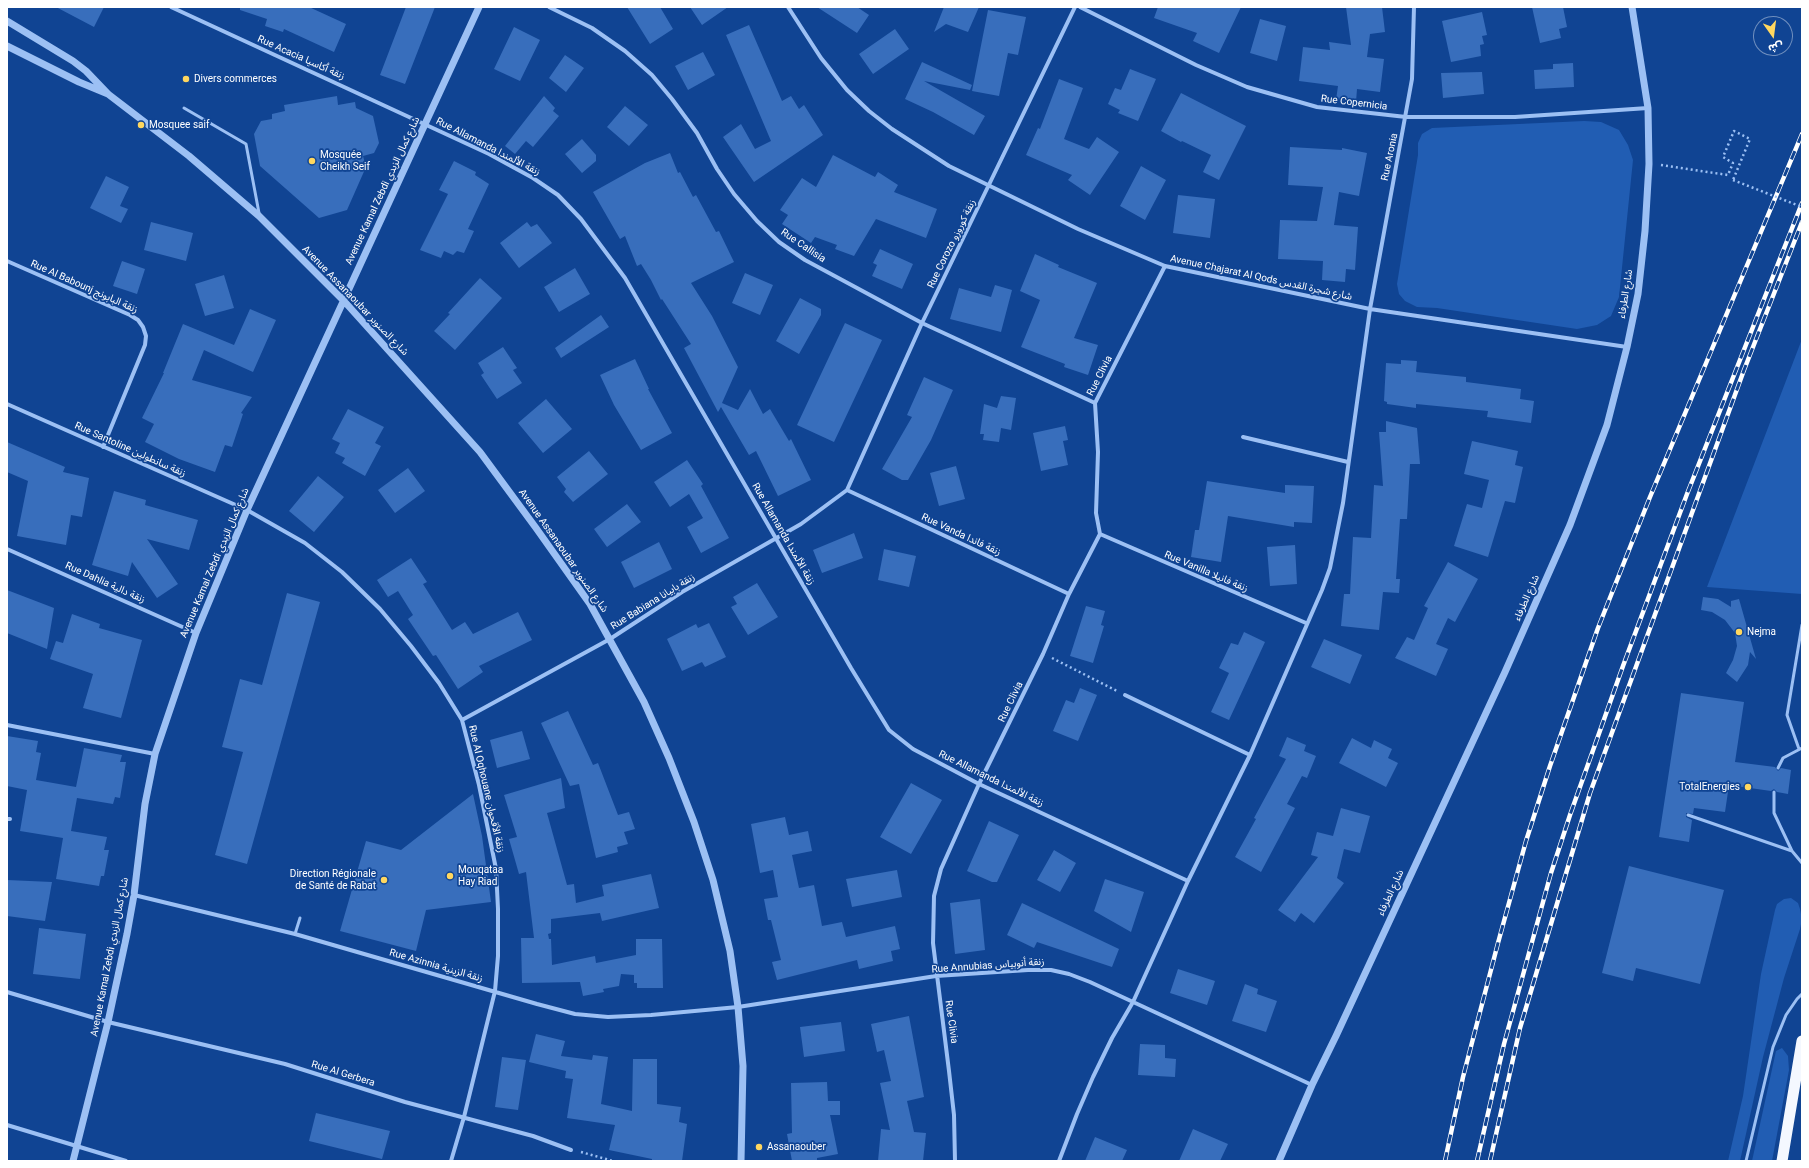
<!DOCTYPE html>
<meta charset="utf-8">
<style>
body{margin:0}
#map{position:relative;width:1809px;height:1168px;overflow:hidden;background:#104493;font-family:Roboto,"Noto Sans Arabic",sans-serif}
canvas{display:block}
.frame{position:absolute;inset:0;border:8px solid #fff;pointer-events:none}
.north{position:absolute;left:1753px;top:16px;width:40px;height:40px;box-sizing:border-box;background:#104493;border:1px solid #708fbe;border-radius:50%;rotate:166deg;font-size:11px;font-weight:700;line-height:16px;text-align:center;color:#fff}
.north::after{content:'';display:block;margin:auto;width:14px;height:18px;background:#ffd75f;clip-path:polygon(50% 0,100% 100%,50% 72%,0 100%)}
</style>
<div id="map">
<canvas width="1809" height="1168"></canvas>
<div class="frame"></div>
<div class="north">ش</div>
</div>
<script>
const g = document.querySelector('canvas').getContext('2d');
g.lineJoin = 'round';
function paint(path, color) { g.fillStyle = color; g.fill(path, 'evenodd'); }
const shape = rows => new Path2D(rows.map(r => 'M' + r).join(''));
function trace(path, color, width, dash) { g.strokeStyle = color; g.lineWidth = width; g.lineCap = dash ? 'butt' : 'round'; g.setLineDash(dash || []); g.stroke(path); }
function label(font, color, halo, rows, align = 'center') {
  g.font = font + ' Roboto,"Noto Sans Arabic",sans-serif'; g.lineWidth = 3.5; g.setLineDash([]); g.textBaseline = 'middle'; g.strokeStyle = halo; g.fillStyle = color; for (const [text, x, y, turn = 0] of rows) {
    g.save(); g.translate(x, y); g.rotate((+turn || 0) * Math.PI / 180); g.textAlign = isNaN(turn) ? turn : align; if (halo) g.strokeText(text, 0, 0); g.fillText(text, 0, 0); g.restore();
  }
}
paint(shape([
 [1584,121,1601,122,1619,130,1628,145,1633,160,1619,297,1611,316,1597,325,1577,329,1437,308,1417,307,1405,301,1399,294,1397,284,1418,155,1418,143,1422,134,1432,128],
 [1802,339,1802,594,1707,587],
 [1791,898,1798,903,1800,909,1802,919,1800,929,1784,978,1763,1057,1740,1161,1728,1161,1743,1096,1761,974,1775,910,1777,904,1784,899],
 [1782,1048,1788,1056,1789,1070,1772,1161,1752,1161,1776,1051]
]), '#215db3');
paint(shape([
 [56,7,104,7,94,27],
 [240,7,309,7,346,24,334,52,284,29,283,32,265,26,267,19,240,10],
 [406,7,435,7,405,84,380,75],
 [627,7,660,7,673,29,650,44],
 [690,7,728,7,702,25],
 [817,7,857,7,869,15,857,33],
 [944,7,979,7,968,32,946,24,934,32],
 [1158,7,1241,7,1219,53,1193,41,1197,33,1154,18],
 [1346,7,1382,7,1385,32,1370,34,1367,57,1384,59,1380,92,1357,89,1356,102,1336,100,1338,86,1299,81,1303,47,1330,50,1329,42,1351,45],
 [1532,7,1563,7,1567,27,1559,29,1561,38,1540,43],
 [988,10,1026,17,1018,55,1008,53,999,96,972,91],
 [1482,12,1487,35,1482,36,1484,44,1480,45,1481,56,1451,62,1442,21],
 [1260,19,1286,26,1277,61,1250,53],
 [749,25,782,101,791,96,799,109,804,105,823,135,754,182,723,137,741,124,755,149,771,141,726,35],
 [514,27,540,40,520,81,494,69],
 [895,29,909,49,873,74,859,54],
 [703,52,715,75,688,90,675,66],
 [565,55,584,68,566,92,549,78],
 [922,62,972,85,970,90,924,81,985,116,974,135,933,112,905,99],
 [1573,63,1574,87,1535,89,1534,70,1553,69,1553,64],
 [1130,69,1156,79,1138,121,1118,113,1120,110,1108,104,1115,88,1121,90],
 [1482,72,1484,94,1443,98,1441,73],
 [1059,79,1083,88,1064,139,1089,149,1097,137,1119,152,1090,195,1068,180,1072,175,1026,155,1038,128,1040,129],
 [1181,93,1246,126,1219,180,1203,172,1211,155,1182,141,1181,142,1161,131],
 [337,96,338,105,355,102,356,108,373,116,379,143,374,153,363,156,366,167,347,210,319,218,260,166,254,134,261,121,272,119,272,114,285,111,284,105],
 [544,96,555,108,553,111,559,116,533,147,526,141,515,154,505,146],
 [625,106,648,125,629,146,607,127],
 [582,139,596,155,596,161,582,173,565,154],
 [1290,147,1342,150,1342,148,1367,153,1359,196,1339,192,1334,225,1358,227,1355,270,1346,269,1345,282,1322,280,1323,261,1278,259,1280,220,1317,221,1323,187,1288,185],
 [670,153,678,173,680,172,693,197,696,195,716,232,719,231,734,262,691,283,712,316,738,367,722,403,738,410,750,389,763,414,770,409,789,441,791,439,811,480,778,496,756,451,749,455,721,407,718,412,684,348,691,344,662,299,661,300,651,280,641,264,637,266,625,236,620,239,593,192,645,163],
 [833,155,875,177,878,172,898,185,894,192,937,209,926,238,876,219,854,256,835,249,837,245,815,237,811,243,782,224,788,215,780,210,802,178,816,187],
 [454,161,476,172,475,175,489,184,468,229,474,231,464,253,457,251,453,255,444,251,441,258,420,250,448,194,439,190],
 [1141,166,1166,180,1145,220,1120,206],
 [106,176,129,187,120,206,128,209,121,223,90,208],
 [1178,195,1215,199,1210,238,1173,233],
 [151,222,193,233,186,261,144,250],
 [527,222,531,227,537,224,552,243,519,268,500,243],
 [880,249,913,264,902,289,872,276,877,265,873,263],
 [1035,254,1059,265,1058,267,1097,283,1074,338,1098,345,1088,375,1064,367,1065,364,1021,347,1040,300,1020,291],
 [122,261,145,269,137,294,113,286],
 [575,268,590,294,559,312,544,287],
 [745,273,773,285,760,315,732,303],
 [224,275,234,308,205,316,195,284],
 [480,278,502,298,455,350,434,331,450,314,448,313],
 [995,285,1012,290,1001,332,950,319,959,288,991,297],
 [800,298,821,309,821,315,799,354,776,341],
 [250,309,276,320,253,372,204,350,192,380,252,397,241,413,243,414,232,447,225,445,215,472,179,459,145,442,154,424,142,418,164,373,163,373,183,324,234,345],
 [601,315,609,327,561,358,555,348],
 [845,323,882,340,834,442,797,425],
 [503,347,517,368,513,370,522,383,497,399,481,375,484,373,478,363],
 [635,359,649,389,648,389,672,433,641,450,614,405,600,375],
 [1401,360,1417,361,1416,372,1466,377,1466,382,1521,389,1520,399,1534,401,1531,423,1487,417,1488,411,1416,404,1416,408,1387,404,1387,402,1384,401,1386,363,1401,364],
 [924,377,953,390,931,440,908,480,902,480,882,469,912,417,907,415],
 [1001,396,1016,398,1011,430,1001,428,999,442,983,440,984,434,980,434,984,404,997,408],
 [546,399,572,429,543,453,518,423],
 [348,409,384,427,375,443,381,446,365,476,342,463,345,458,335,453,340,443,332,439],
 [1386,421,1417,428,1420,464,1410,464,1407,519,1400,519,1396,579,1400,579,1399,593,1383,592,1379,630,1341,626,1344,594,1350,594,1353,537,1371,538,1374,485,1383,486,1379,432,1386,432],
 [1065,426,1068,440,1063,441,1068,465,1041,471,1033,433],
 [1472,441,1518,451,1515,465,1523,467,1515,503,1505,501,1488,557,1454,546,1467,504,1482,508,1489,480,1464,474],
 [7,442,65,467,63,472,89,478,82,517,71,515,66,545,17,536,28,481,7,472],
 [589,451,608,474,573,502,564,492,566,489,557,477],
 [687,460,703,484,701,486,729,538,701,553,687,527,703,518,689,494,670,507,654,482],
 [956,466,965,499,939,506,930,473],
 [408,468,425,491,395,513,378,490],
 [318,476,344,497,314,532,289,511],
 [1207,481,1285,493,1285,485,1314,486,1312,523,1294,522,1294,527,1228,516,1221,562,1191,557,1195,530,1199,530],
 [114,491,146,500,145,505,198,520,189,550,147,539,178,584,157,598,132,562,128,576,92,565],
 [627,504,641,522,607,547,594,529],
 [854,533,863,558,822,573,813,550],
 [659,542,672,569,634,588,621,562],
 [1295,545,1297,584,1270,586,1267,547],
 [884,549,916,556,909,587,878,580],
 [411,558,427,582,423,584,452,630,465,622,473,634,518,612,532,640,479,666,483,672,458,689,436,655,433,656,408,619,413,615,398,591,388,597,377,580],
 [1448,562,1478,579,1455,622,1448,618,1436,644,1448,649,1436,676,1395,658,1407,637,1414,640,1428,608,1424,606],
 [757,583,778,617,748,635,731,607,737,604,733,597],
 [7,590,54,608,47,649,7,633],
 [287,593,320,602,247,864,215,855,243,752,222,747,240,679,262,685],
 [1703,597,1718,599,1731,607,1731,601,1739,599,1756,659,1750,652,1748,665,1737,682,1726,673,1733,660,1737,646,1735,633,1725,620,1712,612,1701,610],
 [1086,606,1105,611,1101,625,1104,626,1093,663,1070,656],
 [72,614,100,624,99,628,142,640,121,718,83,708,93,674,50,659,56,641,63,643],
 [709,623,726,657,705,667,702,662,682,671,667,639,696,624,698,628],
 [1244,632,1265,642,1229,720,1211,712,1229,673,1219,668,1231,643,1238,645],
 [1324,639,1362,655,1350,684,1311,667],
 [1080,688,1097,695,1078,741,1053,731,1066,700,1074,703],
 [1681,693,1744,702,1735,762,1775,767,1778,771,1781,768,1791,770,1788,794,1777,792,1774,789,1771,791,1729,785,1725,812,1694,808,1693,814,1686,813,1686,817,1692,820,1689,842,1659,837],
 [568,711,593,765,598,763,618,815,629,812,635,829,624,832,628,844,617,847,618,852,596,858,579,784,570,786,541,723],
 [522,731,530,759,497,768,490,740],
 [7,736,38,741,36,752,41,753,36,780,76,787,84,748,122,755,120,762,126,762,120,798,115,797,113,804,77,798,71,831,107,837,104,850,109,850,104,876,101,876,99,886,56,879,63,838,20,831,27,790,7,786],
 [1287,737,1306,745,1304,751,1316,756,1307,778,1302,776,1287,804,1295,808,1261,872,1235,857,1256,819,1254,818,1286,759,1279,756],
 [1352,738,1371,748,1374,740,1392,749,1388,758,1398,763,1386,787,1339,763],
 [561,778,565,808,547,813,567,885,574,884,576,903,604,896,602,885,651,874,659,908,602,921,600,913,551,919,551,933,548,934,549,939,551,939,552,965,595,956,596,963,636,955,636,939,662,939,663,988,637,988,637,983,634,983,634,975,621,974,619,986,603,989,604,992,583,996,580,982,522,983,521,938,534,938,526,872,519,874,509,839,517,837,504,795],
 [911,783,942,800,911,854,880,837],
 [473,794,482,836,491,902,426,910,416,951,340,931,366,841,401,850],
 [1341,808,1370,816,1360,853,1344,849,1337,878,1344,883,1314,923,1301,913,1295,922,1278,910,1318,857,1311,855,1317,832,1333,836],
 [785,817,789,835,808,831,812,851,792,855,799,888,814,885,822,926,842,922,846,937,895,926,900,949,891,951,893,961,859,969,857,960,777,980,772,962,781,960,771,920,768,920,764,899,778,897,773,870,760,873,751,824],
 [989,821,1019,835,997,882,992,882,967,871],
 [1054,850,1076,863,1060,892,1037,880],
 [1629,866,1724,890,1700,984,1636,968,1633,981,1602,973],
 [897,870,902,897,852,907,846,879],
 [1105,879,1144,892,1131,932,1094,911],
 [7,880,52,882,45,921,7,916],
 [980,899,985,950,955,954,950,903],
 [1022,903,1119,949,1112,967,1037,942,1034,948,1007,935],
 [39,928,86,934,80,979,33,974],
 [1178,969,1215,981,1207,1005,1170,993],
 [1245,984,1258,989,1257,994,1277,1001,1266,1032,1232,1021],
 [909,1016,924,1097,907,1101,914,1132,926,1133,923,1161,878,1161,881,1129,890,1130,880,1083,891,1081,884,1050,877,1052,871,1024],
 [841,1022,845,1051,804,1057,800,1027],
 [536,1034,565,1041,561,1056,592,1060,593,1055,608,1057,601,1104,632,1111,633,1059,657,1059,657,1104,681,1107,679,1122,687,1124,682,1161,652,1161,652,1159,609,1150,615,1125,567,1118,573,1079,565,1078,566,1071,529,1062],
 [1140,1044,1165,1045,1165,1058,1176,1059,1175,1077,1138,1075],
 [502,1057,526,1060,518,1110,495,1107],
 [827,1082,828,1101,840,1101,840,1115,830,1115,838,1154,817,1158,817,1161,792,1161,787,1134,792,1133,791,1083],
 [316,1113,390,1131,382,1159,309,1141],
 [1193,1129,1228,1144,1220,1161,1179,1161],
 [1095,1137,1127,1150,1122,1161,1085,1161]
]), '#386ebc');
trace(shape([
 [1661,165,1728,175,1733,163,1723,157,1734,131,1750,139,1733,180],
 [1052,658,1117,691],
 [581,1152,613,1161]
]), '#9cc0f4', 2.5, [2, 3]);
trace(shape([
 [184,108,246,144,259,213],
 [1799,749,1787,715,1802,625],
 [1778,768,1783,758,1802,748],
 [1774,792,1774,813,1792,851,1802,863],
 [1688,815,1792,851],
 [295,934,300,918],
 [1746,1161,1773,1047,1786,1015,1797,999,1802,994]
]), '#9cc0f4', 3);
trace(shape([
 [171,7,489,154,533,178,558,195,581,219,625,278,851,668,889,730,913,749,979,784,1188,881],
 [549,7,592,28,625,51,652,75,672,99,697,133,717,169,734,194,757,221,779,242,805,260,922,323,1095,403],
 [788,7,821,58,847,90,869,111,892,129,949,166,1078,229,1165,266,1370,309,1627,347],
 [1080,7,1196,65,1247,87,1317,107,1406,117,1515,117,1648,108],
 [7,261,130,315,138,320,143,327,146,336,145,345,103,447],
 [7,404,247,510,305,543,342,572,380,609,411,646,439,683,462,720,479,785,496,869,498,909,498,956,495,991,464,1117,451,1161],
 [1243,437,1348,462],
 [847,490,1069,594],
 [1100,534,1306,623],
 [7,549,196,633],
 [1125,695,1250,755],
 [462,720,610,639,682,592,801,524,847,490,922,323,1075,7],
 [7,725,155,754],
 [7,819,10,819],
 [134,895,295,934,537,1004,575,1014,608,1017,651,1015,738,1007,936,976,1028,970,1051,970,1069,974,1090,982,1312,1085],
 [7,992,108,1022,285,1064,405,1102,533,1136,571,1150],
 [7,1125,126,1161],
 [955,1161,954,1115,949,1071,933,943,934,896,941,869,979,784,1043,654,1069,594,1100,534,1096,513,1098,452,1095,403,1165,266],
 [1059,1161,1077,1114,1093,1077,1112,1038,1133,1002,1188,881,1250,755,1322,590,1330,568,1343,503,1370,309,1412,79,1414,7]
]), '#9cc0f4', 4);
trace(shape([
 [7,21,73,61,86,71,108,94,189,156,259,216,344,301,480,452,536,528,590,604,644,702,669,758,694,822,713,880,730,951,738,1007,743,1066,741,1161],
 [7,46,79,82,108,94],
 [73,1161,108,1022,127,934,134,895,145,804,155,754,196,633,247,510,479,7],
 [1279,1161,1312,1085,1336,1036,1505,672,1570,525,1607,425,1627,347,1638,294,1645,231,1649,164,1648,108,1632,7]
]), '#9cc0f4', 7);
trace(shape([
 [1782,1161,1802,1041]
]), '#f4f8ff', 11);
const rail = shape([
 [1445,1161,1463,1077,1498,943,1526,841,1550,766,1598,628,1650,497,1802,134],
 [1477,1161,1504,1044,1551,873,1570,815,1623,666,1687,494,1802,203],
 [1490,1161,1520,1028,1590,793,1744,370,1802,222]
]);
trace(rail, '#fff', 4.5);
trace(rail, '#104493', 3, [9]);
trace(shape([
 [1733,180,1802,207]
]), '#9cc0f4', 2.5, [2, 3]);
for (const [x, y, r, color] of [
 [186,79,4,"#ffd75f"],
 [141,125,4,"#ffd75f"],
 [312,161,4,"#ffd75f"],
 [1739,632,4,"#ffd75f"],
 [1748,787,4,"#ffd75f"],
 [450,876,4,"#ffd75f"],
 [384,880,4,"#ffd75f"],
 [759,1147,4,"#ffd75f"]
]) { const dot = new Path2D(); dot.arc(x, y, r, 0, 2 * Math.PI); g.fillStyle = color; g.fill(dot); trace(dot, '#104493', 1.5); }
label('10px', '#fff', '#104493', [
 ["Rue Acacia زنقة أكاسيا",301,58,24],
 ["Rue Copernicia",1354,103,7],
 ["Rue Allamanda زنقة الألمندا",488,147,27],
 ["Rue Aronia",1390,157,-78],
 ["Avenue Kamal Zebdi شارع كمال الزبدي",383,191,-65],
 ["Rue Corozo زنقة كوروزو",952,244,-64],
 ["Rue Callisia",803,246,34],
 ["Avenue Chajarat Al Qods شارع شجرة القدس",1261,278,12],
 ["Rue Al Babounj زنقة البابونج",84,287,24],
 ["شارع الطرفاء",1626,294,-81],
 ["Avenue Assanaoubar شارع الصنوبر",355,301,46],
 ["Rue Clivia",1100,376,-63],
 ["Rue Santoline زنقة سانطولين",130,450,24],
 ["Rue Allamanda زنقة الألمندا",783,534,60],
 ["Rue Vanda زنقة فاندا",961,535,25],
 ["Avenue Assanaoubar شارع الصنوبر",563,551,55],
 ["Avenue Kamal Zebdi شارع كمال الزبدي",215,563,-67],
 ["Rue Vanilla زنقة فانيلا",1206,572,23],
 ["Rue Dahlia زنقة دالية",105,583,24],
 ["شارع الطرفاء",1527,598,-66],
 ["Rue Babiana زنقة بابيانا",653,602,-32],
 ["Rue Clivia",1011,702,-64],
 ["Rue Allamanda زنقة الألمندا",991,779,26],
 ["Rue Al Oqhouane زنقة الأقحوان",486,789,77],
 ["شارع الطرفاء",1391,893,-65],
 ["Avenue Kamal Zebdi شارع كمال الزبدي",110,957,-79],
 ["Rue Azinnia زنقة الزينية",436,966,16],
 ["Rue Annubias زنقة أنوبياس",988,966,-4],
 ["Rue Clivia",951,1022,82],
 ["Rue Al Gerbera",343,1074,17]
]);
label('10px', '#fff', '#104493', [
 ["Divers commerces",194,79],
 ["Mosquee saif",149,125],
 ["Mosquée",320,155],
 ["Cheikh Seif",320,167],
 ["Nejma",1747,632],
 ["TotalEnergies",1740,787,"right"],
 ["Mouqataa",458,870],
 ["Hay Riad",458,882],
 ["Direction Régionale",376,874,"right"],
 ["de Santé de Rabat",376,886,"right"],
 ["Assanaouber",767,1147]
], 'left');
</script>
